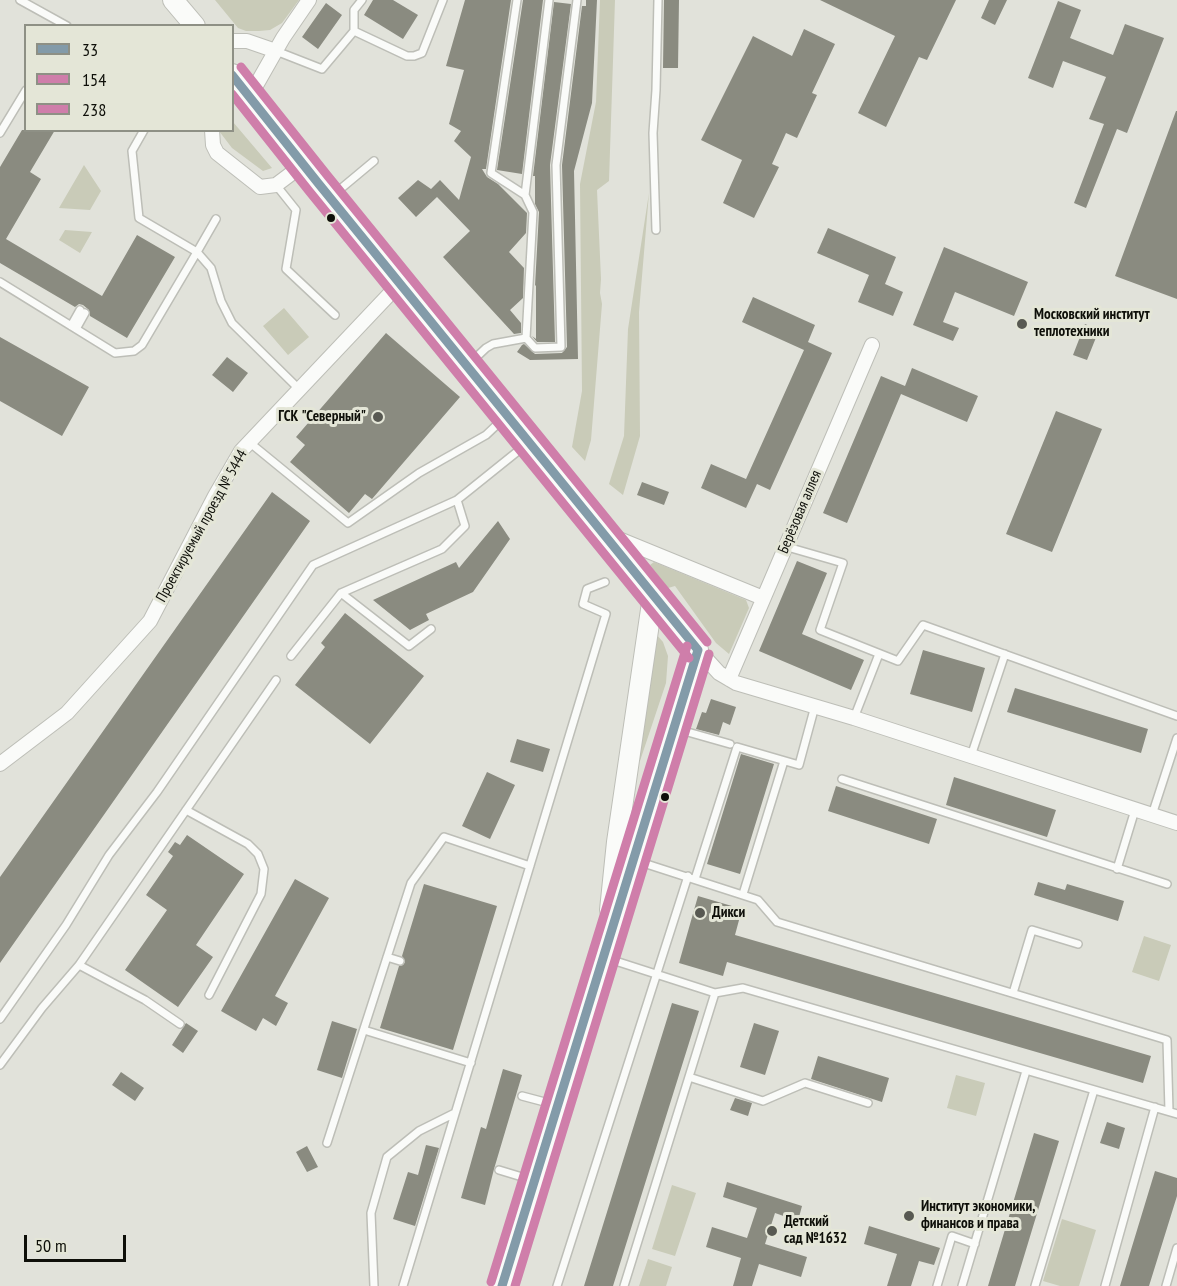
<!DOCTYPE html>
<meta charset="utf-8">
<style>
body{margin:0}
#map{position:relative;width:1177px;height:1286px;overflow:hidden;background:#e1e2da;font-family:"PT Sans Narrow",sans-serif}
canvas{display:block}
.legend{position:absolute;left:24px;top:24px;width:210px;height:108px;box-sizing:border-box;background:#e4e6d7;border:2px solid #8e9085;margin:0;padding:8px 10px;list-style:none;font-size:18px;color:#0e0f09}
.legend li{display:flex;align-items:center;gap:12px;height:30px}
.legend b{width:30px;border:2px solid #8e9085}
.scale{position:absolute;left:24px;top:1235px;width:102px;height:27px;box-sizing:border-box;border:3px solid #0e0f09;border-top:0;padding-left:8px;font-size:18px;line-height:21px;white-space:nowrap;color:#0e0f09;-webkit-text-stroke:4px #e4e6d7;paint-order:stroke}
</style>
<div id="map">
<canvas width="1177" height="1286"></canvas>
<ul class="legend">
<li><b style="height:8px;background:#839ba9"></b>33</li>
<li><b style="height:8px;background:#cf7eaa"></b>154</li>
<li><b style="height:8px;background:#cf7eaa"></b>238</li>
</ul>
<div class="scale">50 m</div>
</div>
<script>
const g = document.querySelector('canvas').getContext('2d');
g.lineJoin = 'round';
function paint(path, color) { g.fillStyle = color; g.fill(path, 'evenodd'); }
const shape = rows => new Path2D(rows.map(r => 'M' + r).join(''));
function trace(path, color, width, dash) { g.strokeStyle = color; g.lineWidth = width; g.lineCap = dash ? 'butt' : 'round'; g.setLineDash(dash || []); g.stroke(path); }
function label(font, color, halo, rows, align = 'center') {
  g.font = font + ' "PT Sans Narrow",sans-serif'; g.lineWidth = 6; g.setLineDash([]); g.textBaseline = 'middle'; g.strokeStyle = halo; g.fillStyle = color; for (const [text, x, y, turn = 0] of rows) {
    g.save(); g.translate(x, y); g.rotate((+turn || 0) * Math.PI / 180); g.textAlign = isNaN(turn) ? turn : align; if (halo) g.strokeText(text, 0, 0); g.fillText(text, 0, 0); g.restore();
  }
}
paint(shape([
 [215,0,299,0,282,23,270,30,259,31,246,31,238,28],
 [600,0,615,0,609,181,597,190,601,279,600,293,602,304,591,440,585,461,572,447,582,391,580,184,596,102],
 [233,122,272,168,263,171,232,148,219,131,232,130],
 [84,165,101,191,90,210,59,208],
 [649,193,639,312,640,436,623,495,609,484,624,436,628,329],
 [65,230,92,232,80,253,59,240],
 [284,308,309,337,288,355,263,326],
 [654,562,746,600,749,608,729,654,716,643,675,586,668,588,650,565],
 [656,634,663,642,668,656,666,683,640,761,637,761],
 [1144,936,1171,945,1159,981,1132,972],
 [956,1075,985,1083,976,1116,947,1108],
 [672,1185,696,1193,675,1256,652,1249],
 [1062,1219,1096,1230,1079,1286,1060,1286,1043,1281],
 [648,1259,672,1267,666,1286,639,1286]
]), '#c9cbb8');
paint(shape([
 [373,0,393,0,418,15,403,39,364,15],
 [465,0,511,0,486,169,482,169,487,177,498,184,527,213,526,233,509,252,524,268,523,298,510,310,521,323,521,333,514,334,443,257,470,231,437,197,416,217,398,198,418,180,431,189,440,180,459,200,471,157,454,141,461,131,449,124,464,70,446,66],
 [523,0,543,0,522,174,497,170],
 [586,0,597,0,592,103,574,171,578,359,530,360,517,352,522,345,524,344,535,354,562,353,567,347,562,165,582,6,586,6],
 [664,0,679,0,678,68,663,68],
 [820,0,956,0,927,60,919,57,886,127,858,113,895,36],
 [989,0,1007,0,995,25,981,18],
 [1058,1,1081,10,1070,38,1113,55,1125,24,1164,38,1127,133,1117,129,1086,208,1074,203,1104,124,1089,119,1106,77,1063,61,1053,88,1028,78],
 [554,2,571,4,550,165,555,342,537,342,532,336,536,339,536,285,535,286,539,212,535,204,535,176,533,176],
 [326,3,342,15,318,49,302,37],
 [804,29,835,44,812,93,817,95,797,138,786,133,772,164,779,167,754,218,723,203,742,160,701,140,753,36,792,56],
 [1176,111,1177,111,1177,299,1115,276],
 [22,130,55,130,30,172,41,179,6,239,102,296,137,235,175,257,127,338,90,316,89,310,83,305,79,304,75,307,0,263,0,167],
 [828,228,896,257,885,284,903,292,893,316,858,302,869,275,817,253],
 [944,247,1028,282,1014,316,955,292,943,322,959,328,953,341,913,325],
 [753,297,815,325,808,342,832,353,770,490,757,484,746,508,701,488,711,464,746,479,804,350,742,322],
 [1085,324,1099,330,1087,360,1073,355],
 [386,333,460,397,372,499,365,494,349,513,290,462,305,445,296,437],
 [0,337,89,387,62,436,0,401],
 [227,357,248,373,233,392,212,375],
 [912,368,978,396,967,422,901,394,847,523,823,513,881,376,905,386],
 [1056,411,1102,429,1052,552,1006,534],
 [642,482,669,492,664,505,637,495],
 [272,492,310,521,0,963,0,877],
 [498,521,510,539,473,592,426,614,429,620,410,630,373,600,456,562,459,568],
 [797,561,827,573,802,634,864,660,851,690,759,651],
 [345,613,424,676,370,744,295,685,325,647,321,643],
 [923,650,985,668,972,712,910,694],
 [1015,688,1148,729,1141,753,1007,712],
 [711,699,736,707,730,725,723,722,719,735,696,729,702,712,706,713],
 [517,739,550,749,543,772,510,762],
 [741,754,774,764,740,874,707,864],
 [487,772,515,785,490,839,462,826],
 [954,777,1056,810,1047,837,946,805],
 [836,786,937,819,929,844,828,811],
 [187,835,244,874,196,945,213,957,178,1007,125,970,167,910,146,895,173,856,168,852,175,842,180,845],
 [295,879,329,898,275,996,288,1003,276,1026,263,1018,256,1031,221,1011],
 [1038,882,1065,890,1067,884,1124,901,1118,921,1034,895],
 [424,884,497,906,453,1050,380,1028,399,966,403,965,405,962,402,956],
 [698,896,742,909,735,935,1151,1056,1143,1083,727,962,723,976,679,963],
 [672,1003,699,1011,613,1286,584,1286],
 [332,1021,357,1029,342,1078,317,1070],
 [186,1023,198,1031,183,1053,172,1045],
 [754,1023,779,1031,765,1075,740,1067],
 [818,1056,889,1078,882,1102,811,1079],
 [503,1069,522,1075,494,1169,485,1205,461,1198,481,1127,486,1129],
 [121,1072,144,1088,135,1101,112,1085],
 [735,1098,752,1103,748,1116,730,1110],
 [1107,1122,1125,1128,1119,1149,1100,1143],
 [1034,1133,1059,1141,1015,1286,988,1286],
 [426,1145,439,1148,415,1226,393,1219,408,1172,418,1175],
 [307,1146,318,1167,307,1172,296,1152],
 [1155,1171,1177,1178,1177,1196,1149,1286,1120,1286],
 [727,1182,802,1206,798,1221,775,1213,765,1244,807,1257,801,1277,759,1264,752,1286,733,1286,741,1258,706,1247,712,1227,747,1238,757,1208,723,1197],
 [869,1226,940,1248,934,1265,919,1261,911,1286,887,1286,897,1254,864,1244]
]), '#8a8b80');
const lane = shape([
 [20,0,67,26],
 [517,0,491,173,525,195],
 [549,0,525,195,533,212,526,338,535,348,561,347,556,165,577,0],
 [354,31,354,10,362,0],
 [276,51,322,69,354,31,407,56,414,56,422,53,443,0],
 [0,133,26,90],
 [276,185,296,210,286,269,335,315],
 [332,196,374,161],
 [216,219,197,252,211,268,221,301,232,323,299,389],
 [656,230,653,133,656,90,658,0],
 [0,282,115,353,134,351,142,345,197,252,139,218,132,151,144,130],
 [71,326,80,310],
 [76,329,85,313],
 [469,364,486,348,493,344,526,338],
 [249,442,348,523,419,473,486,435,506,416],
 [784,546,843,563,820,630,898,661,923,625,1177,716],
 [341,593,409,646,431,629],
 [291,656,341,593,442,549,465,526,457,500],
 [854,718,879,654],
 [677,729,730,744],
 [971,756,1005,654],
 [842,779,1167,884],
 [186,810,248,844,258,854,264,869,261,894,209,995],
 [1152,815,1177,738],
 [634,860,758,900,777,922,1167,1040,1169,1111],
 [1117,869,1135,810],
 [695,879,737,747,799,765,815,706],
 [743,894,784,761],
 [387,957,400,961],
 [606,958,715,993,743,988,1177,1114],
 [79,965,145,1000,180,1024],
 [1013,993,1032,930,1078,944],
 [0,1019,66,925,109,855,157,792,313,565,457,500,528,443],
 [364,1030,471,1063],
 [0,1065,42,1008,79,965,276,680],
 [689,1077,763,1101,805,1083,868,1103],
 [522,1096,556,1105],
 [327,1143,411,883,444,837,530,866],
 [499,1170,532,1180],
 [374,1286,371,1213,387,1157,419,1131,455,1113],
 [403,1286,606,614,583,604,587,589,605,582],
 [557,1286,688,876],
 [624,1286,715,993],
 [937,1286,952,1236,975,1244],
 [962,1286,1026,1071],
 [1035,1286,1094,1090],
 [1105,1286,1155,1107],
 [1166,1286,1177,1248]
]);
const street = shape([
 [232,41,247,41,276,51],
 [250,96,283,38,309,0],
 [212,130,213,145,217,153,260,187,276,185,304,164],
 [604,533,763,598],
 [698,650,719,673,736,683,854,718,1177,823],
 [729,679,872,345],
 [0,764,67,713,150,621,215,496,241,451,400,283]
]);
const secondary = shape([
 [173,0,195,26],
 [232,74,318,183,698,650,502,1286],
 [610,910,617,842,653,596]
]);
trace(lane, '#bdbeb7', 10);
trace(street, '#bdbeb7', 16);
trace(secondary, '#bdbeb7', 22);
trace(lane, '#fafbf9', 7);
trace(street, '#fafbf9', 14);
trace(secondary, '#fafbf9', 20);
trace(shape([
 [232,75,318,183,698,650],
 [502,1286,698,650]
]), '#839ba9', 9);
trace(shape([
 [232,94,309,191,689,658],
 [515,1286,709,654]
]), '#cf7eaa', 9);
trace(shape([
 [241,67,327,175,707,642],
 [491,1282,687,646]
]), '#cf7eaa', 9);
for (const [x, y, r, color] of [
 [331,218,5,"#0e0f09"],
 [1022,324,6,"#585952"],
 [378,417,6,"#585952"],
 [665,797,5,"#0e0f09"],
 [700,913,6,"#585952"],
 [909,1216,6,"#585952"],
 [772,1231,6,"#585952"]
]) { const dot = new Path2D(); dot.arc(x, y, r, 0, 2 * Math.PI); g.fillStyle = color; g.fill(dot); trace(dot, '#e4e6d7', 2); }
label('bold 15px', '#0e0f09', '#e4e6d7', [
 ["Московский институт",1034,315],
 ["теплотехники",1034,332],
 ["ГСК \"Северный\"",366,417,"right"],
 ["Дикси",712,913],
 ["Институт экономики,",921,1207],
 ["финансов и права",921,1224],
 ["Детский",784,1222],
 ["сад №1632",784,1239]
], 'left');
label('15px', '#0e0f09', '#e4e6d7', [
 ["Берёзовая аллея",800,512,-67],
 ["Проектируемый проезд № 5444",202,526,-61]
]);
</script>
